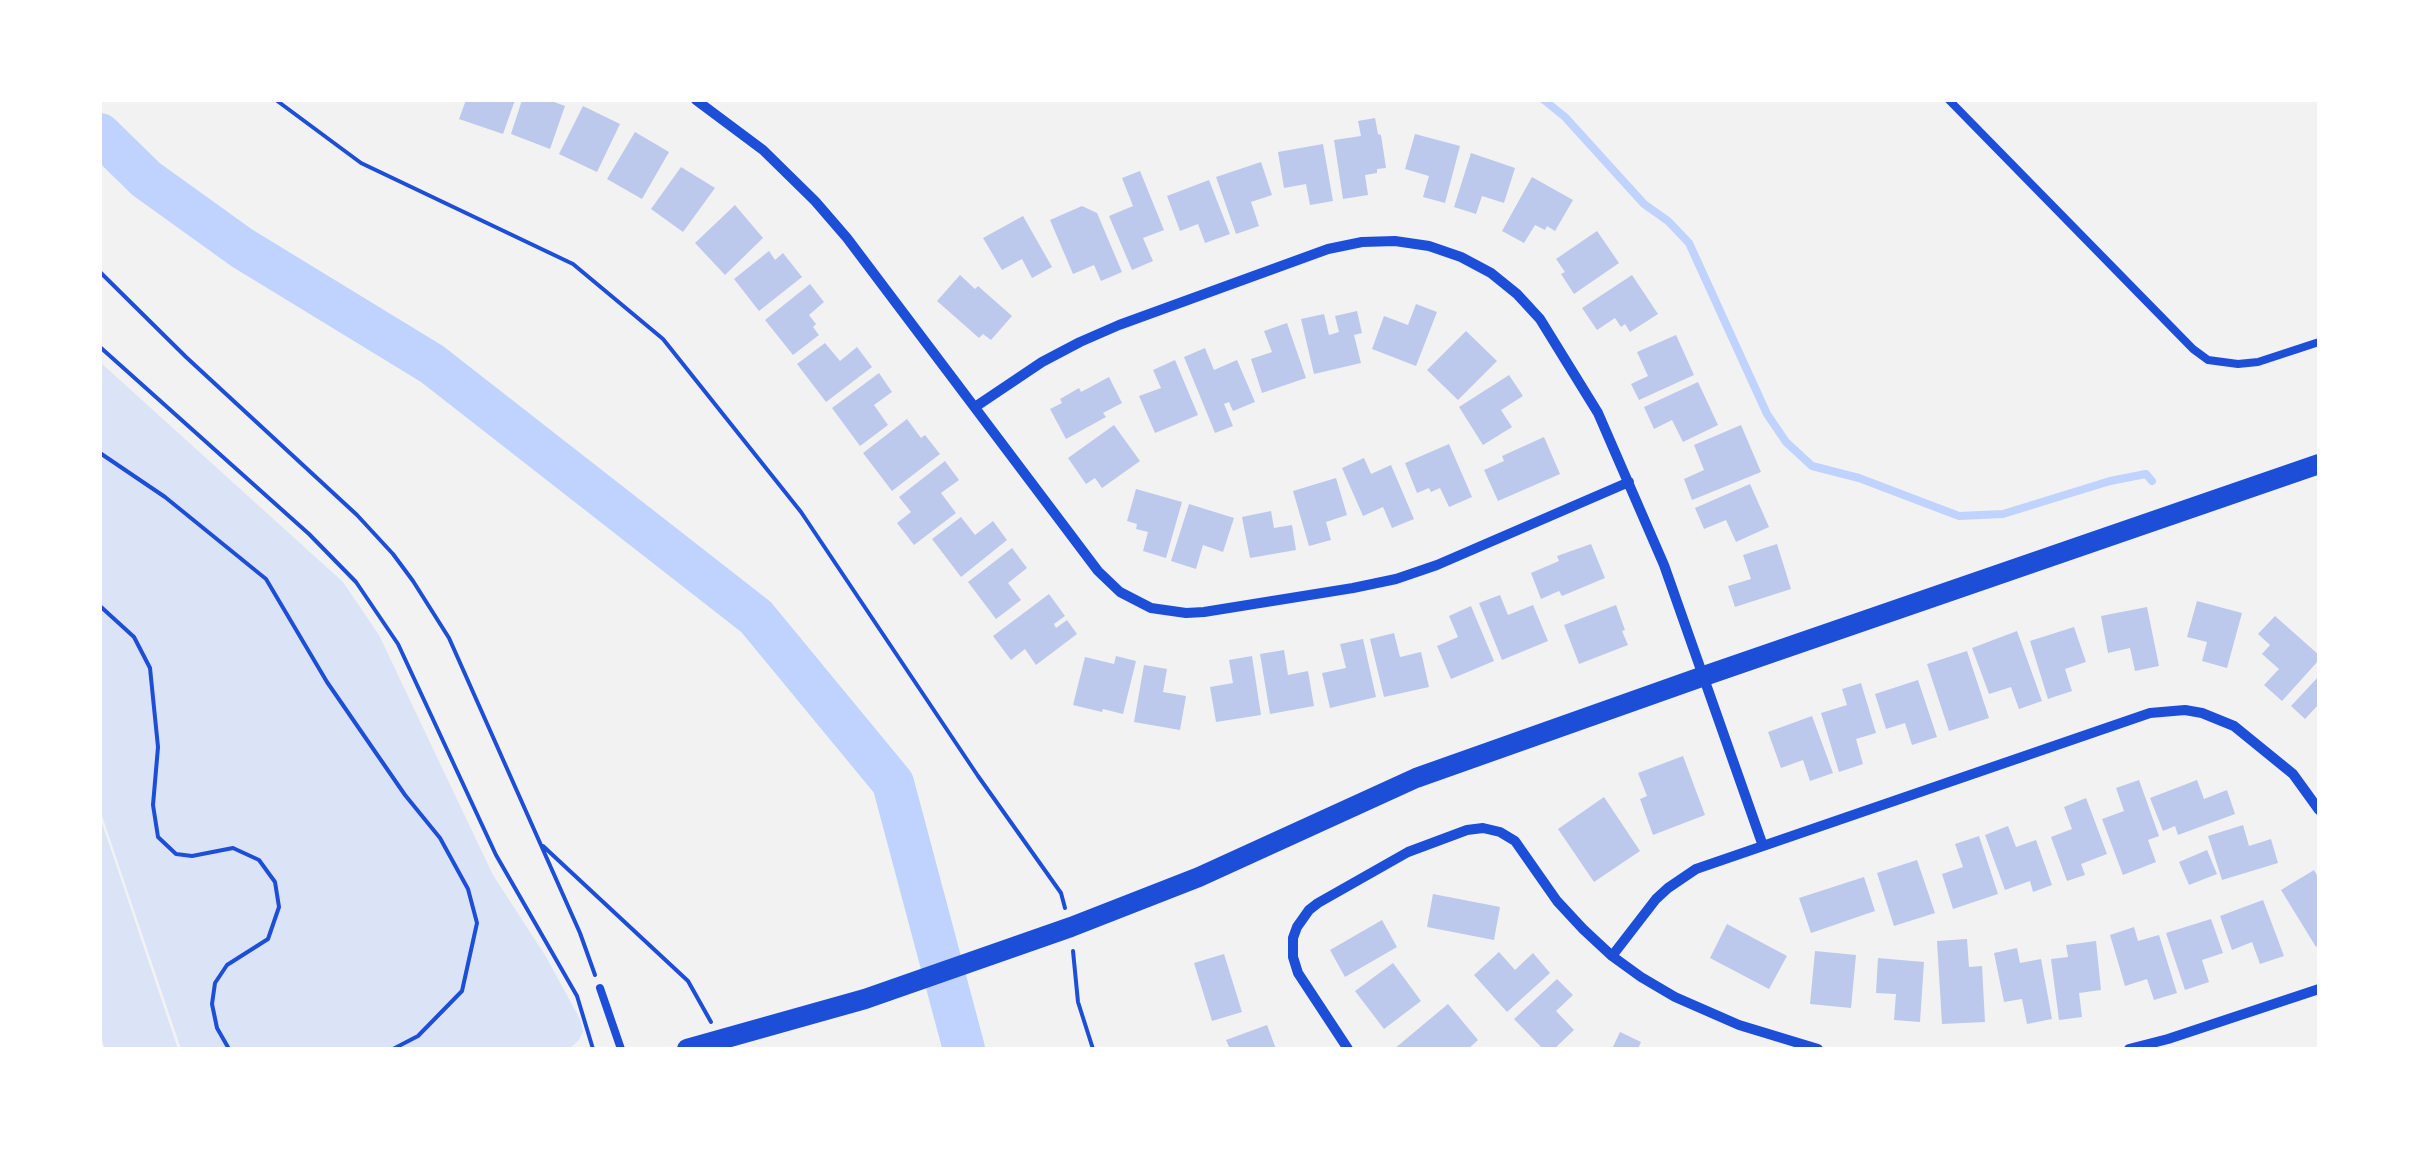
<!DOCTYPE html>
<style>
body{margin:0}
#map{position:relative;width:2419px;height:1149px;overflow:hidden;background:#f2f2f2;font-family:"Titillium Web",sans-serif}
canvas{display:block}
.frame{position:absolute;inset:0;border:102px solid #fff;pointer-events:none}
</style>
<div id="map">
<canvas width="2419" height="1149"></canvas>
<div class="frame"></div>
</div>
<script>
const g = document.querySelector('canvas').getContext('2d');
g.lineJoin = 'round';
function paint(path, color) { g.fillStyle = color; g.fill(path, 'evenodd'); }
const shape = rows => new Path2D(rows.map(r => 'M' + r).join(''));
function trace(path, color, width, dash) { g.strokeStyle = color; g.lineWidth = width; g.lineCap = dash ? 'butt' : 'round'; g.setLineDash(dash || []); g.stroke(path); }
paint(shape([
 [100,362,343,582,379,635,493,875,545,955,580,1019,583,1031,579,1040,570,1048,181,1049,100,810],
 [100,817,178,1049,105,1049,100,1034]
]), '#dbe4f7');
trace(shape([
 [1544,100,1565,117,1644,204,1668,221,1689,243,1767,414,1786,442,1812,466,1859,478,1959,516,2003,514,2110,481,2146,474,2152,481]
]), '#bfd3fe', 8);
trace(shape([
 [100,134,146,179,242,248,432,364,756,617,893,783,964,1049]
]), '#bfd3fe', 42);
paint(shape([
 [466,100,515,100,503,134,459,119],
 [522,100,555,100,554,102,565,106,550,149,511,134],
 [583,106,620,124,597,172,559,154],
 [1375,118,1378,134,1381,135,1386,168,1377,169,1377,173,1365,175,1368,195,1343,199,1334,140,1361,136,1358,121],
 [635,132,669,152,642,199,607,179],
 [1415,134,1460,146,1445,203,1423,197,1429,176,1405,169],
 [1323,144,1333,201,1310,205,1306,184,1284,188,1278,152],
 [1471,153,1515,168,1504,203,1482,196,1476,214,1454,207],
 [1261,162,1272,195,1251,202,1259,226,1236,234,1216,177],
 [681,167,715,188,683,232,651,209],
 [1140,171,1164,230,1143,238,1153,261,1132,270,1109,216,1133,206,1122,178],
 [1532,177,1573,200,1555,231,1547,226,1545,230,1535,225,1524,243,1502,231],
 [1209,180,1230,234,1205,243,1198,224,1180,231,1167,196],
 [735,205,763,238,725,275,695,243],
 [1082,206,1097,213,1122,272,1101,281,1094,265,1073,274,1050,220],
 [1023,216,1052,267,1032,278,1022,259,1002,270,983,238],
 [1597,231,1619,263,1574,294,1561,274,1565,272,1556,259],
 [769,251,775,260,783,253,802,277,759,311,734,279],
 [960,275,975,289,978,286,1012,316,991,340,983,334,979,338,937,301],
 [1632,275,1658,314,1630,332,1625,324,1621,327,1615,318,1597,330,1582,308],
 [810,284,824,302,809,315,816,324,813,327,819,335,793,355,765,320],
 [1416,304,1437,312,1416,366,1372,349,1384,316,1408,325],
 [1357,311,1362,333,1354,335,1361,363,1314,374,1301,319,1324,314,1329,335,1339,332,1335,316],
 [1287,323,1306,378,1262,393,1251,359,1272,352,1264,331],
 [1466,331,1497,361,1458,400,1427,370],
 [1676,335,1694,375,1639,400,1631,384,1648,376,1637,352],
 [825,343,840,361,857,347,872,367,826,402,797,364],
 [1205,348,1214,370,1237,360,1255,402,1233,411,1229,402,1224,404,1233,426,1215,433,1184,357],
 [1175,360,1198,415,1155,433,1139,396,1161,388,1153,370],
 [879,373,892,392,874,405,888,425,860,446,832,408],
 [1509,375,1523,396,1501,410,1512,427,1483,445,1459,407],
 [1109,377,1122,403,1103,413,1106,417,1066,439,1050,409,1062,403,1060,399,1079,388,1081,392],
 [1698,382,1718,425,1683,442,1672,420,1654,429,1644,407],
 [907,419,921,438,925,435,940,454,892,491,863,453],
 [1114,425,1140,461,1102,488,1095,478,1086,484,1068,458],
 [1741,425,1761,472,1692,500,1684,479,1704,470,1694,445],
 [1544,437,1560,474,1498,501,1484,470,1504,461,1502,456],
 [1449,444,1472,497,1449,507,1440,488,1431,492,1429,488,1417,493,1405,463],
 [1364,458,1371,474,1391,465,1414,519,1392,528,1383,507,1363,516,1342,468],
 [945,461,959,480,941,493,956,513,914,545,897,523,911,512,899,497],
 [1336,478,1347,515,1326,522,1331,540,1309,546,1293,491],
 [1750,484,1769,527,1736,542,1726,520,1704,529,1695,508],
 [1136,489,1182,502,1166,558,1143,551,1148,532,1136,529,1137,524,1127,521],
 [1189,504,1234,518,1223,552,1203,545,1196,569,1171,561],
 [1271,511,1274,528,1292,525,1296,550,1250,558,1242,517],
 [961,517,975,535,993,521,1007,540,961,577,932,539],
 [1591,544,1605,578,1562,596,1559,591,1541,599,1531,573,1559,561,1557,556],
 [1777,544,1791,589,1735,607,1728,586,1751,579,1743,555],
 [1012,548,1027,568,1008,583,1021,600,996,619,968,582],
 [1049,594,1065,616,1054,624,1056,628,1067,620,1077,634,1036,665,1025,649,1011,660,993,636],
 [1500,595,1508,615,1533,605,1548,641,1502,660,1479,603],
 [2197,601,2242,613,2227,668,2202,661,2207,642,2187,637],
 [1616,605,1625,630,1622,631,1628,645,1579,664,1564,625],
 [1471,606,1494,661,1451,679,1437,646,1458,637,1449,616],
 [2147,607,2159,666,2135,671,2130,648,2108,653,2101,616],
 [2275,616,2319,655,2319,660,2282,701,2264,685,2279,669,2262,654,2270,645,2258,634],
 [2074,627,2086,662,2065,669,2072,691,2048,699,2030,641],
 [2017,631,2042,701,2019,709,2011,687,1989,694,1972,648],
 [1394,633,1400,657,1421,652,1429,687,1384,697,1370,639],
 [1363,639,1376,697,1330,708,1322,673,1346,668,1340,644],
 [1284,650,1288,675,1308,671,1314,706,1270,714,1260,654],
 [1967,651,1989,718,1949,731,1927,664],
 [1116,656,1136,661,1123,714,1103,709,1102,712,1073,705,1085,657,1114,664],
 [1252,656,1261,715,1216,722,1210,687,1233,683,1229,660],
 [1144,665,1167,669,1163,692,1186,696,1180,730,1134,722],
 [2319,676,2319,704,2305,719,2291,706],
 [1918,680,1937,737,1912,745,1905,723,1886,729,1875,694],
 [1861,683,1876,733,1856,739,1863,764,1839,772,1821,713,1847,705,1842,689],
 [1812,716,1833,773,1810,781,1803,760,1781,768,1768,732],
 [1683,756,1705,815,1653,835,1640,799,1647,796,1638,773],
 [2139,780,2159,836,2148,840,2156,862,2123,875,2102,819,2124,811,2116,788],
 [2197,780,2204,799,2227,790,2235,814,2178,835,2175,826,2163,831,2150,798],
 [1604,797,1640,851,1594,882,1558,829],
 [2086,798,2107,854,2081,864,2085,875,2067,881,2051,837,2072,829,2064,807],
 [2243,825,2249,846,2271,839,2278,863,2222,880,2208,836],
 [2008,826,2016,847,2036,840,2052,885,2033,892,2030,881,2005,890,1985,835],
 [1979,836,1998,894,1953,909,1942,874,1963,867,1955,844],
 [2207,850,2217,874,2189,885,2179,862],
 [1917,860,1935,913,1894,926,1877,873],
 [2314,870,2319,879,2319,945,2316,947,2281,890],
 [1864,877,1875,911,1811,933,1799,898],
 [1433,894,1500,907,1494,940,1427,927],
 [2263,900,2284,956,2260,964,2252,942,2232,950,2220,916],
 [2211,919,2223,953,2202,960,2209,982,2185,990,2166,933],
 [1382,920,1397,947,1345,977,1330,950],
 [1727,924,1787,956,1769,989,1710,958],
 [2134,927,2138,941,2159,935,2177,993,2154,1000,2147,979,2125,986,2110,935],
 [1967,939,1969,967,1982,966,1985,1022,1942,1024,1937,941],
 [2096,941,2101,990,2079,993,2082,1017,2059,1020,2051,959,2068,957,2066,945],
 [2017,948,2020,963,2041,959,2052,1019,2027,1024,2022,999,2004,1002,1994,953],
 [1815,951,1856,955,1851,1008,1810,1004],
 [1499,952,1515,970,1533,953,1550,973,1507,1012,1474,975],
 [1224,954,1242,1012,1212,1021,1194,963],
 [1878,958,1924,962,1920,1022,1894,1020,1896,994,1876,993],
 [1393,963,1421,1001,1384,1029,1355,991],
 [1557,979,1573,995,1556,1011,1574,1030,1554,1049,1543,1049,1514,1019],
 [1448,1004,1478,1040,1468,1049,1394,1049],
 [1267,1025,1276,1049,1230,1049,1226,1040],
 [1620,1032,1641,1042,1638,1049,1612,1049]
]), '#bdc9ec');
trace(shape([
 [276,100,361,163,573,264,663,339,801,512,978,776,1061,893,1065,908],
 [100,272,186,357,357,515,393,554,413,581,449,638,580,933,595,975],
 [100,347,309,534,356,582,398,644,496,855,577,996,593,1049],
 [100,453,165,497,266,579,327,682,405,795,440,838,468,889,477,923,462,991,418,1036,393,1049],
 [100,606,134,637,150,668,158,747,153,805,158,837,176,854,192,856,233,848,259,860,275,882,279,907,268,939,227,965,215,983,212,1004,217,1028,229,1049],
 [543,846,688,981,711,1022],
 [1073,951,1078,1002,1093,1049]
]), '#1d4ed8', 4);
trace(shape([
 [1949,100,2193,349,2208,360,2238,364,2258,362,2319,342],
 [600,988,621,1049]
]), '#1d4ed8', 8);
trace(shape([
 [696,100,763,150,815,201,847,238,1098,571,1120,592,1151,608,1186,613,1204,612,1353,588,1396,579,1437,565,1629,482],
 [975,407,1042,362,1080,342,1119,325,1328,249,1362,242,1395,241,1429,246,1461,257,1491,273,1517,294,1540,319,1598,413,1664,565,1763,846],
 [1612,956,1656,899,1668,888,1696,869,2150,713,2185,710,2202,713,2234,726,2293,774,2319,810],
 [1348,1049,1298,973,1293,957,1293,938,1297,927,1309,910,1318,903,1408,852,1467,830,1483,828,1500,832,1515,841,1557,901,1583,929,1612,956,1641,977,1675,997,1739,1025,1818,1049],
 [2129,1049,2168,1039,2319,989]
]), '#1d4ed8', 10);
trace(shape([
 [687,1049,865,999,1071,927,1199,877,1416,778,1704,676,2319,464]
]), '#1d4ed8', 20);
</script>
